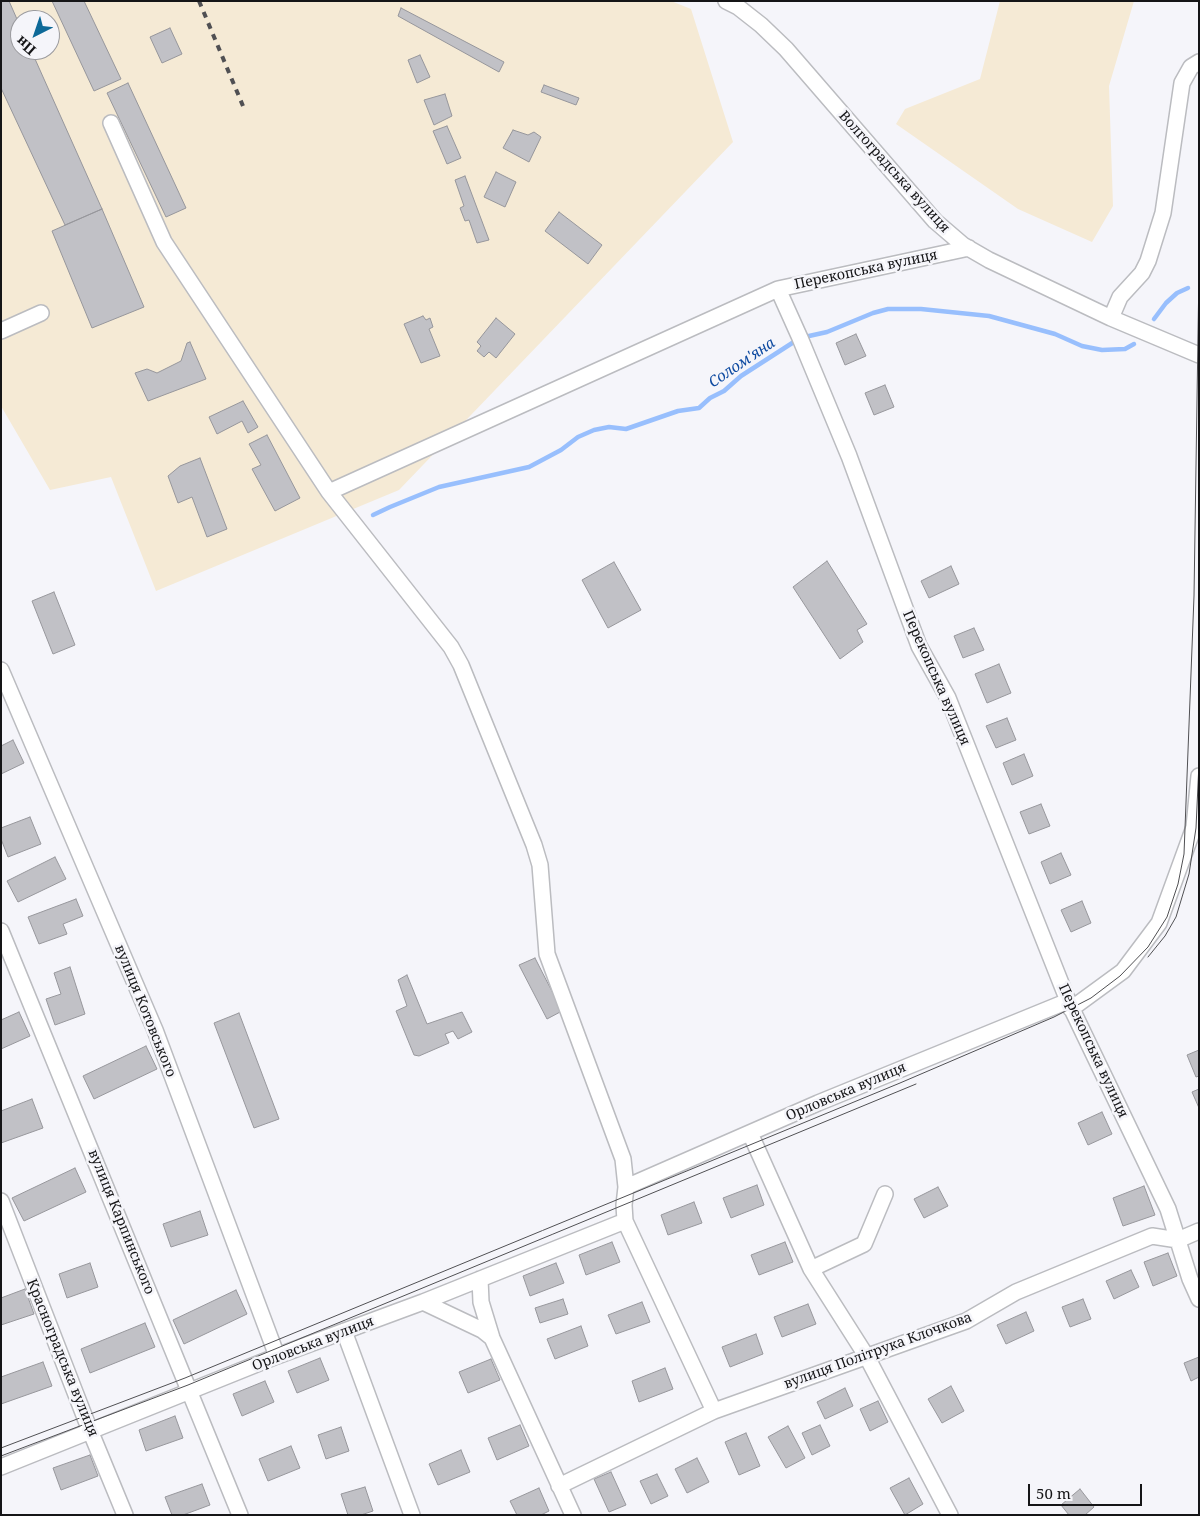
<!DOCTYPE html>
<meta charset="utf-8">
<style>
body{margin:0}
#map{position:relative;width:1200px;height:1516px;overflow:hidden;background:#f5f5fa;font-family:"Noto Serif",serif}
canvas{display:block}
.frame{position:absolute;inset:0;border:2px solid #151517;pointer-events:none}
.north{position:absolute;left:10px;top:10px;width:50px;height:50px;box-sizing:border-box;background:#f5f5fa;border:1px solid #9b9b9f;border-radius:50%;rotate:221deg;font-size:14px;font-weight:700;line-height:20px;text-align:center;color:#151517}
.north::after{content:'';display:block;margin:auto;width:18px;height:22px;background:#0d6998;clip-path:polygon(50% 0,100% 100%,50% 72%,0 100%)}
.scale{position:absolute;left:1028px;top:1484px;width:114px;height:22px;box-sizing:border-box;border:2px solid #151517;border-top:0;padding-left:6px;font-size:15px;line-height:18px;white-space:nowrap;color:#151517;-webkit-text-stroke:4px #f5f5fa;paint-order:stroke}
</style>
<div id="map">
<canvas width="1200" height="1516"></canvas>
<div class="frame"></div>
<div class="north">Пн</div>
<div class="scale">50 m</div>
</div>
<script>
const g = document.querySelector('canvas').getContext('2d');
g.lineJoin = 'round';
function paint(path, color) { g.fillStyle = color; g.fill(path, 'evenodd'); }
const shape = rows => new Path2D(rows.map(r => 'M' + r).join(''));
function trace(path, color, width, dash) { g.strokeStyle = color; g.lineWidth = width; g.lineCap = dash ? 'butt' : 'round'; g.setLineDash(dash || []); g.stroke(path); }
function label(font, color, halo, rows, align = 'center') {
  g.font = font + ' "Noto Serif",serif'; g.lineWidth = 5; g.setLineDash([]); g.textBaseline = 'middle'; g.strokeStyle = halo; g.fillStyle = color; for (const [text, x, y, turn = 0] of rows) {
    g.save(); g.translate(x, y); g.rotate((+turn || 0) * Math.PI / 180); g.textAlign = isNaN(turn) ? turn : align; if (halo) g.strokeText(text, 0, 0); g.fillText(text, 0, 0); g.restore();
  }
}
paint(shape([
 [1,1,671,1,691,9,733,142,399,490,156,591,111,477,50,490,1,406],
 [20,20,50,20,50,50,20,50],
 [1000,1,1134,1,1109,86,1113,206,1092,242,1018,209,896,124,905,109,980,79]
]), '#f5ead5');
trace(shape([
 [1154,319,1166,303,1177,293,1188,288],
 [373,515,390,507,439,487,529,467,561,450,578,437,594,430,609,427,626,429,678,411,699,408,710,398,724,391,741,376,800,338,827,332,873,313,888,309,921,309,989,316,1055,334,1082,346,1102,350,1125,349,1134,344]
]), '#98bffd', 4.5);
const building = shape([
 [1,1,9,1,20,26,20,50,31,50,102,209,65,225,1,88,1,1],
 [52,1,84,1,121,79,94,91,52,1],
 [401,8,504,62,499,72,398,16,401,8],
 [170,28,182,54,162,63,150,37,170,28],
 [420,55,430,77,417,83,408,60,420,55],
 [128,83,186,208,166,217,107,93,128,83],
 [544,85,579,98,576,105,541,92,544,85],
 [445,94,452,116,434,125,424,100,445,94],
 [447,126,461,158,447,164,433,131,447,126],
 [513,130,528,135,534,132,541,137,529,162,503,148,513,130],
 [496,172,516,182,505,207,484,197,496,172],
 [465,176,489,240,477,243,469,220,465,221,460,208,464,206,455,180,465,176],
 [102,209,144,307,92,328,52,231,102,209],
 [559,212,602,245,588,264,545,231,559,212],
 [423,316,426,320,430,318,433,327,429,329,440,356,421,363,404,324,423,316],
 [496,318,515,334,496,358,489,352,484,357,477,351,481,346,477,342,496,318],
 [856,334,866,356,845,365,836,343,856,334],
 [190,342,206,379,148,401,135,373,147,369,157,373,181,361,187,343,190,342],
 [885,385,894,407,874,415,865,393,885,385],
 [243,401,258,427,248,433,242,421,217,434,209,417,243,401],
 [267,435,300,498,275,511,252,469,261,465,249,444,267,435],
 [200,458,227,529,207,537,192,497,178,503,168,476,180,466,200,458],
 [827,561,867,624,857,630,863,642,840,659,793,587,827,561],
 [614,562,641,610,608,628,582,580,614,562],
 [951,566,959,584,929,598,921,581,951,566],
 [54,592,75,645,53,654,32,601,54,592],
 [974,628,984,650,963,658,954,636,974,628],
 [999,664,1011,693,987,703,975,674,999,664],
 [1007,718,1016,740,996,748,986,726,1007,718],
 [13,740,24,763,1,774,1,746,13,740],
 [1024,754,1033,776,1012,785,1003,763,1024,754],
 [1041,804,1050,826,1029,834,1020,812,1041,804],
 [30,817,41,844,8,857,1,839,1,828,30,817],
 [1061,853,1071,875,1050,884,1041,862,1061,853],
 [55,857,66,879,18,902,7,881,55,857],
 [76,899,83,916,63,924,67,934,39,944,28,917,76,899],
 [1082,901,1091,923,1071,932,1061,910,1082,901],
 [535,958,562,1011,547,1019,519,965,535,958],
 [70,967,85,1014,55,1025,46,999,61,994,54,973,70,967],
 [407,975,427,1024,462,1012,472,1032,458,1039,453,1031,445,1034,449,1043,419,1056,414,1055,396,1011,407,1006,398,980,407,975],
 [19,1012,30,1036,1,1049,1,1020,19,1012],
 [239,1013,279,1119,254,1128,214,1023,239,1013],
 [146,1046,157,1069,94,1099,83,1076,146,1046],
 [1199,1050,1199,1076,1196,1077,1187,1055,1199,1050],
 [1199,1089,1199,1108,1192,1092,1199,1089],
 [32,1099,43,1128,1,1143,1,1111,32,1099],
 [1102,1112,1112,1134,1088,1145,1078,1123,1102,1112],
 [75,1168,86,1192,24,1221,12,1198,75,1168],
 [757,1185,764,1205,731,1218,723,1198,757,1185],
 [1144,1186,1155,1215,1123,1226,1113,1198,1144,1186],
 [938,1187,948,1206,924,1218,914,1199,938,1187],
 [694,1202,702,1223,668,1235,661,1215,694,1202],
 [200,1211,208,1235,171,1247,163,1224,200,1211],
 [612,1242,620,1262,586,1275,579,1255,612,1242],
 [785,1242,793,1262,759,1275,751,1255,785,1242],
 [1168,1253,1177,1276,1153,1286,1144,1262,1168,1253],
 [90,1263,98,1287,67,1298,59,1274,90,1263],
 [556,1263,564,1283,530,1296,523,1276,556,1263],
 [1131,1270,1139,1287,1114,1299,1106,1281,1131,1270],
 [25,1289,34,1314,1,1325,1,1298,25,1289],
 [236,1290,247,1314,184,1344,173,1320,236,1290],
 [563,1299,568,1314,540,1323,535,1308,563,1299],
 [1083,1299,1091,1319,1070,1327,1062,1307,1083,1299],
 [642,1302,650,1322,616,1334,608,1315,642,1302],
 [808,1304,816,1324,782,1337,774,1317,808,1304],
 [1026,1312,1034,1331,1006,1344,997,1325,1026,1312],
 [145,1323,155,1347,90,1373,81,1349,145,1323],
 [581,1326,588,1346,555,1359,547,1339,581,1326],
 [756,1334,763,1354,730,1367,722,1347,756,1334],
 [1199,1357,1199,1377,1191,1381,1184,1363,1199,1357],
 [320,1358,329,1380,297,1393,288,1371,320,1358],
 [491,1359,500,1380,468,1393,459,1372,491,1359],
 [43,1362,52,1386,1,1404,1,1377,43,1362],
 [665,1368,673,1389,639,1402,632,1381,665,1368],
 [265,1381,274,1402,242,1416,233,1394,265,1381],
 [951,1386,964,1411,942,1423,928,1399,951,1386],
 [845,1388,853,1406,825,1419,817,1402,845,1388],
 [878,1401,888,1422,870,1431,860,1409,878,1401],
 [175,1416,183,1438,146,1451,139,1430,175,1416],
 [520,1425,529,1446,497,1460,488,1438,520,1425],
 [820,1425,830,1446,812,1455,802,1433,820,1425],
 [788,1426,805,1458,786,1468,768,1437,788,1426],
 [341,1427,349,1451,326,1459,318,1435,341,1427],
 [746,1433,760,1466,739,1475,725,1442,746,1433],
 [291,1446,300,1468,268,1481,259,1459,291,1446],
 [461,1450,470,1472,438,1485,429,1464,461,1450],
 [90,1455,98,1476,61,1490,53,1468,90,1455],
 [697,1458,709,1482,687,1493,675,1469,697,1458],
 [611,1472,626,1505,609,1512,594,1479,611,1472],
 [657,1474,668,1496,651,1504,640,1481,657,1474],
 [909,1478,923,1504,905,1515,890,1488,909,1478],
 [202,1484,210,1505,183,1515,172,1515,165,1497,202,1484],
 [365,1487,373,1511,361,1515,348,1515,341,1494,365,1487],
 [539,1488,549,1511,541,1515,517,1515,510,1501,539,1488],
 [1080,1489,1094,1507,1085,1515,1069,1515,1061,1505,1080,1489]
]);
paint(building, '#c1c1c6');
trace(building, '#97979c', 1);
const minor = shape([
 [726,1,738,7,761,25,786,49,935,221,963,245,989,260,1111,318,1199,355],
 [111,123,164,242,329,492,451,647,461,665,534,845,540,865,547,954,623,1159,626,1187,624,1205,625,1221,714,1411],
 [969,248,778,289,800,338,849,456,919,646,948,698,1068,1001,1168,1209,1190,1279,1199,1299],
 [1111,318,1120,297,1142,273,1148,261,1163,213,1182,83,1191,67,1199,62],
 [1,331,41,313],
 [329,492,778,289],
 [1,670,155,1030,277,1356],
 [1,931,240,1515],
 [1071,1009,1123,971,1159,923,1194,827,1199,776],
 [750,1133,811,1269,867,1357,950,1515],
 [626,1187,818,1103,1068,1001],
 [1,1201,87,1423,125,1515],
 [811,1269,864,1244,885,1194],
 [480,1279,481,1302,492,1338,573,1515],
 [423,1302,482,1330,492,1338],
 [344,1331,412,1515],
 [1,1467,277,1356,423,1302,625,1221],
 [559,1486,714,1411,966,1321,1016,1292,1152,1236,1178,1240,1199,1231]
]);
trace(minor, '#bbbcc0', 18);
trace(minor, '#fff', 15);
trace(shape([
 [1148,957,1165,936,1176,917,1189,874,1196,828,1199,763],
 [1,1448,185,1378,900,1083,1054,1017,1091,998,1120,976,1148,947,1167,917,1178,884,1184,854,1194,596,1199,270],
 [1,1456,188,1385,916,1084]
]), '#505053', 1);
trace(shape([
 [199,1,243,106]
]), '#505053', 4, [6, 6]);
label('14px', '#151517', '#f5f5fa', [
 ["Волгоградська вулиця",894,172,48],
 ["Перекопська вулиця",866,270,-12],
 ["Перекопська вулиця",936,678,66],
 ["вулиця Котовського",145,1011,68],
 ["Перекопська вулиця",1093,1051,65],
 ["Орловська вулиця",846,1092,-23],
 ["вулиця Карпинського",121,1222,68],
 ["Орловська вулиця",313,1344,-21],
 ["вулиця Політрука Клочкова",878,1351,-20],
 ["Красноградська вулиця",62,1358,68]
]);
label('italic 15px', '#0f4ba1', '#f5f5fa', [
 ["Солом'яна",742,363,-34]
]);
</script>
